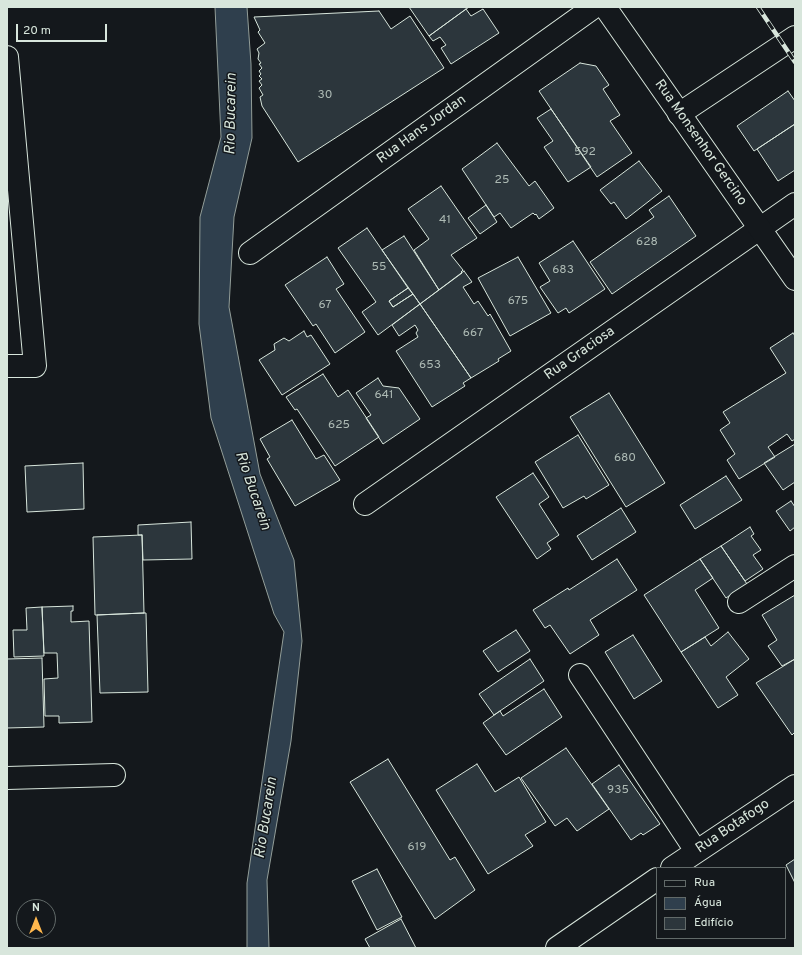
<!DOCTYPE html>
<meta charset="utf-8">
<style>
body{margin:0}
#map{position:relative;width:802px;height:955px;overflow:hidden;background:#14181c;font-family:Overpass,sans-serif}
canvas{display:block}
.frame{position:absolute;inset:0;border:8px solid #d8e6dc;pointer-events:none}
.legend{position:absolute;left:656px;top:867px;width:130px;height:72px;box-sizing:border-box;background:#14181c;border:1px solid #626a69;margin:0;padding:5px 7px;list-style:none;font-size:12px;color:#d8e6dc}
.legend li{display:flex;align-items:center;gap:8px;height:20px}
.legend b{width:20px;border:1px solid #626a69}
.north{position:absolute;left:16px;top:899px;width:40px;height:40px;box-sizing:border-box;background:#14181c;border:1px solid #626a69;border-radius:50%;rotate:0deg;font-size:11px;font-weight:700;line-height:16px;text-align:center;color:#d8e6dc}
.north::after{content:'';display:block;margin:auto;width:14px;height:18px;background:#ffb74d;clip-path:polygon(50% 0,100% 100%,50% 72%,0 100%)}
.scale{position:absolute;left:16px;top:24px;width:91px;height:18px;box-sizing:border-box;border:2px solid #d8e6dc;border-top:0;padding-left:5px;font-size:12px;line-height:14px;white-space:nowrap;color:#d8e6dc;-webkit-text-stroke:3px #14181c;paint-order:stroke}
</style>
<div id="map">
<canvas width="802" height="955"></canvas>
<div class="frame"></div>
<ul class="legend">
<li><b style="height:5px;background:#14181c"></b>Rua</li>
<li><b style="height:11px;background:#2f3f4d"></b>Água</li>
<li><b style="height:11px;background:#2c363c"></b>Edifício</li>
</ul>
<div class="north">N</div>
<div class="scale">20 m</div>
</div>
<script>
const g = document.querySelector('canvas').getContext('2d');
g.lineJoin = 'round';
function paint(path, color) { g.fillStyle = color; g.fill(path, 'evenodd'); }
const shape = rows => new Path2D(rows.map(r => 'M' + r).join(''));
function trace(path, color, width, dash) { g.strokeStyle = color; g.lineWidth = width; g.lineCap = dash ? 'butt' : 'round'; g.setLineDash(dash || []); g.stroke(path); }
function label(font, color, halo, rows, align = 'center') {
  g.font = font + ' Overpass,sans-serif'; g.lineWidth = 3; g.setLineDash([]); g.textBaseline = 'middle'; g.strokeStyle = halo; g.fillStyle = color; for (const [text, x, y, turn = 0] of rows) {
    g.save(); g.translate(x, y); g.rotate((+turn || 0) * Math.PI / 180); g.textAlign = isNaN(turn) ? turn : align; if (halo) g.strokeText(text, 0, 0); g.fillText(text, 0, 0); g.restore();
  }
}
const water = shape([
 [215,7,247,7,251,64,252,138,234,217,229,307,260,474,294,560,302,641,291,741,267,880,269,948,247,948,247,883,284,632,274,614,211,418,199,324,200,217,221,137,215,7]
]);
paint(water, '#2f3f4d');
trace(water, '#939e99', 1);
const building = shape([
 [409,7,469,7,429,36,409,7],
 [466,9,471,16,483,9,499,33,451,64,441,48,446,45,440,37,433,41,429,36,466,9],
 [379,11,391,29,410,16,444,68,298,162,262,106,260,97,263,95,259,88,262,85,259,81,262,79,259,76,261,74,259,71,262,68,259,64,261,63,258,59,259,53,257,49,265,43,258,32,260,30,254,17,379,11],
 [580,63,596,66,609,85,603,89,620,115,610,121,632,153,597,177,539,91,580,63],
 [788,91,795,101,795,124,754,151,737,126,788,91],
 [551,109,591,167,568,182,544,147,553,141,537,118,551,109],
 [795,124,795,170,778,181,757,149,795,124],
 [497,143,529,186,535,181,554,208,539,219,536,214,535,215,533,213,511,228,500,213,494,217,462,169,497,143],
 [639,161,662,191,626,219,614,202,611,204,600,190,639,161],
 [441,186,477,238,451,255,463,270,461,272,462,273,439,290,414,250,429,239,408,209,441,186],
 [669,196,696,236,612,294,590,262,654,217,649,210,669,196],
 [486,205,497,222,480,234,468,218,486,205],
 [367,228,408,288,389,301,393,307,413,294,420,304,378,335,362,312,376,302,338,248,367,228],
 [404,236,439,290,420,304,382,250,404,236],
 [573,241,605,289,569,313,566,308,558,313,540,287,550,281,539,263,573,241],
 [327,257,344,284,336,289,365,332,335,353,316,324,313,326,285,285,327,257],
 [518,257,551,313,510,336,478,278,518,257],
 [464,271,472,282,463,287,474,304,478,301,488,316,490,314,511,351,498,359,499,361,471,378,420,304,464,271],
 [408,288,413,294,393,307,389,301,408,288],
 [420,304,471,378,463,383,465,386,432,407,396,351,418,337,416,333,418,330,415,325,399,336,392,325,420,304],
 [304,331,307,337,311,335,330,364,282,395,259,360,275,350,274,344,284,338,289,341,304,331],
 [793,333,795,336,795,439,792,441,787,434,768,447,775,457,739,479,727,460,735,454,720,430,730,423,723,412,786,373,770,348,793,333],
 [323,374,338,397,348,390,379,437,335,466,297,409,295,410,286,397,323,374],
 [378,378,383,386,399,388,420,419,383,444,366,418,371,415,356,393,378,378],
 [609,393,665,483,626,507,570,417,609,393],
 [292,420,316,459,324,455,340,480,295,506,267,459,270,457,260,439,292,420],
 [578,435,609,485,586,499,584,496,563,508,535,462,578,435],
 [795,444,795,482,783,490,764,463,795,444],
 [83,463,84,509,27,512,25,466,83,463],
 [533,473,549,497,539,504,559,535,547,543,551,549,537,559,496,497,533,473],
 [726,476,742,500,695,529,680,505,726,476],
 [791,501,795,507,795,527,790,531,776,511,791,501],
 [621,508,636,532,592,560,577,536,621,508],
 [191,522,192,559,143,560,142,535,138,535,138,525,191,522],
 [750,527,754,534,751,536,761,550,753,555,763,569,745,581,721,546,750,527],
 [142,535,144,613,95,615,93,537,142,535],
 [721,546,747,584,726,598,700,559,721,546],
 [617,559,637,590,590,620,599,635,570,654,550,625,545,628,533,610,568,588,569,590,617,559],
 [700,559,713,578,695,590,719,628,681,652,644,595,700,559],
 [795,595,795,659,782,666,768,646,777,640,762,615,795,595],
 [73,606,73,611,71,611,71,622,89,621,92,722,59,723,59,716,45,716,44,679,58,678,57,653,44,653,42,607,73,606],
 [42,607,44,656,14,657,13,630,27,630,26,608,42,607],
 [144,613,146,613,148,692,100,693,97,615,144,613],
 [516,630,530,651,498,672,483,651,516,630],
 [728,632,749,659,726,677,738,695,718,708,681,652,705,637,711,646,728,632],
 [633,635,662,681,634,699,605,652,633,635],
 [42,658,44,727,7,728,7,659,42,658],
 [530,659,544,681,494,715,479,694,530,659],
 [795,659,795,732,792,735,756,683,795,659],
 [544,689,562,717,506,755,483,723,500,711,503,716,544,689],
 [566,748,609,809,577,831,567,818,555,826,521,778,566,748],
 [388,759,450,860,455,857,475,890,435,919,350,782,388,759],
 [477,764,495,792,519,777,546,822,525,835,533,846,488,874,436,790,477,764],
 [619,765,660,824,643,835,641,833,631,840,592,784,619,765],
 [795,859,795,883,786,865,795,859],
 [377,869,402,917,377,930,352,881,377,869],
 [401,919,416,948,370,948,365,939,401,919]
]);
paint(building, '#2c363c');
trace(building, '#d8e6dc', 1);
const minor = shape([
 [7,57,35,366,7,366],
 [250,253,594,7],
 [365,504,795,204],
 [739,602,795,566],
 [580,675,696,851],
 [7,778,114,775]
]);
const tertiary = shape([
 [679,114,795,37],
 [672,868,795,786],
 [557,948,657,879]
]);
const primary = shape([
 [605,7,795,279]
]);
trace(minor, '#d8e6dc', 24);
trace(tertiary, '#d8e6dc', 24);
trace(primary, '#d8e6dc', 24);
trace(minor, '#14181c', 22);
trace(tertiary, '#14181c', 22);
trace(primary, '#14181c', 22);
const rail = shape([
 [758,7,795,62]
]);
trace(rail, '#d8e6dc', 4.5);
trace(rail, '#14181c', 3, [9]);
label('12px', '#adbab4', null, [
 ["30",325,96],
 ["592",585,153],
 ["25",502,181],
 ["41",445,221],
 ["628",647,243],
 ["55",379,268],
 ["683",563,271],
 ["675",518,302],
 ["67",325,306],
 ["667",473,334],
 ["653",430,366],
 ["641",384,396],
 ["625",339,426],
 ["680",625,459],
 ["935",618,791],
 ["619",417,848]
]);
label('14px', '#d8e6dc', '#14181c', [
 ["Rua Hans Jordan",422,130,-36],
 ["Rua Monsenhor Gercino",700,143,55],
 ["Rua Graciosa",580,354,-35],
 ["Rua Botafogo",733,827,-34]
]);
label('italic 15px', '#d8e6dc', '#14181c', [
 ["Rio Bucarein",232,114,-89],
 ["Rio Bucarein",252,491,71],
 ["Rio Bucarein",267,818,-81]
]);
</script>
